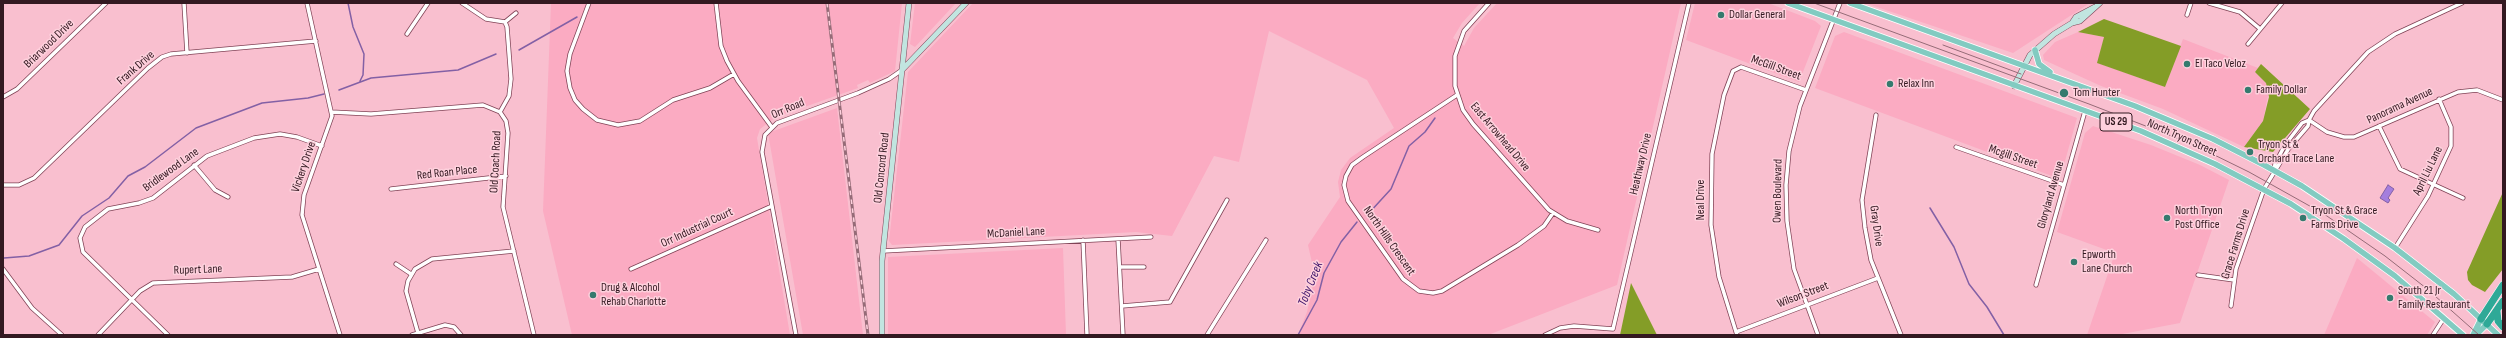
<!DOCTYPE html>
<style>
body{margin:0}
#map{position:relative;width:2506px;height:338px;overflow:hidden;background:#f9bfcf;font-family:"Sofia Sans Condensed",sans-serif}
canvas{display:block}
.frame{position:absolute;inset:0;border:4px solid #331921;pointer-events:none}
</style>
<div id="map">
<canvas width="2506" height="338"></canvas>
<div class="frame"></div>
</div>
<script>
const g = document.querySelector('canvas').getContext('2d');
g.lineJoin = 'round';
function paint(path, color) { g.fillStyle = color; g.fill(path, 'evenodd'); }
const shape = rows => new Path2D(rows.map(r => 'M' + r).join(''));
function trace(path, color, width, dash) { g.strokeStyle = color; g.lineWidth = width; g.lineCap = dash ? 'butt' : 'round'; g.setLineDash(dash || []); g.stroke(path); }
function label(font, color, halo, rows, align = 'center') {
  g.font = font + ' "Sofia Sans Condensed",sans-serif'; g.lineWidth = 3; g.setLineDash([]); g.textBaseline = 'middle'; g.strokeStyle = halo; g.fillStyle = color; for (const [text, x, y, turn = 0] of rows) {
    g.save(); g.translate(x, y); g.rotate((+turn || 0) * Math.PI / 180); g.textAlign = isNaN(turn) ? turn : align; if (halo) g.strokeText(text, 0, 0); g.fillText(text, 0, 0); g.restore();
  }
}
paint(shape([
 [551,3,902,3,895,71,870,83,868,80,857,85,858,88,776,117,760,129,757,138,790,335,572,335,543,211],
 [915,3,956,3,915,47,910,44],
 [973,3,1480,3,1462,23,1453,38,1464,46,1474,28,1497,3,1681,3,1617,285,1488,335,1298,335,1307,312,1315,276,1308,245,1340,197,1338,182,1341,170,1350,158,1394,128,1367,80,1269,31,1239,162,1214,156,1172,236,1136,232,892,245,889,241,908,72],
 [1695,3,1768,3,1815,21,1821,26,1799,82,1686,40],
 [1865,3,2090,3,2013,53],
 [1844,32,2077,118,2060,179,1815,88,1835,36],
 [2078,32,2104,37,2098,63,2165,87,2183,39,2258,68,2255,72,2266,83,2269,90,2263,121,2244,147,2163,109,2101,86,2044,60,2043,55,2055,42],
 [837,108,863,335,803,335,768,133],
 [2093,126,2151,145,2200,165,2229,180,2180,323,2117,335,2087,335,2115,253,2057,232,2085,133],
 [1063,248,1066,335,888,335,888,257],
 [2357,258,2435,322,2427,335,2324,335]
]), '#fbabc2');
paint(shape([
 [2104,19,2181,46,2165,87,2097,63,2104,37,2078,32],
 [2261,64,2310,109,2273,152,2244,147,2263,121,2269,97,2266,83,2255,72],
 [2503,192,2503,269,2485,292,2472,285,2468,280,2467,272],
 [1631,283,1657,335,1620,335]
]), '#849d27');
const water = shape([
 [2388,185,2394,189,2388,198,2390,200,2388,203,2380,198,2388,185]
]);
paint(water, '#a57ede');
trace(water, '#8360a5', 1);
trace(shape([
 [348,3,353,27,364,54,363,75,360,81],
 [519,50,577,17],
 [339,90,371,78,458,70,496,54],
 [1930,208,1954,247,1969,284,1987,307,2004,335],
 [1369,213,1391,189,1409,146,1425,132,1435,118],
 [4,258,29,256,59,245,82,216,109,198,128,176,145,167,196,128,262,103,308,98,324,94],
 [1298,335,1317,300,1324,273,1341,242,1357,222]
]), '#8360a5', 1.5);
const street = shape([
 [184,3,187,53],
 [307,3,332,116,304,195,302,215,340,335],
 [462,3,486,19,505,22],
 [589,3,570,54,567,71,570,88,575,100,583,109,597,120,618,125,640,121,673,100,710,88,734,74],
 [716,3,721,46,727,61,738,81,771,126],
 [1489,3,1464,31,1455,56,1455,86,1463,110,1473,124,1549,210,1567,221,1598,230],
 [2209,3,2240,12,2259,28],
 [2187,15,2191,3],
 [505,22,516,13],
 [407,34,428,3],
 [2248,44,2282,3],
 [1457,95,1363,157,1352,165,1346,176,1344,185,1348,201,1403,279,1419,291,1433,293,1442,291,1518,245,1544,226,1553,213],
 [3,97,17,89,106,3],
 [331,112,371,114,483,105,500,112,506,121,508,133,503,207,534,335],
 [500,112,509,96,511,79,507,27,505,22],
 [1876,115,1862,200,1865,228,1871,260,1901,335],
 [2309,120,2327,132,2344,137,2354,137,2458,92,2477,90,2503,100],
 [2379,126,2400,169,2463,198],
 [1956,147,2064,185],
 [194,165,215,190,228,197],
 [2274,170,2275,164,2285,145,2302,123,2309,120],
 [3,185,19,185,34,178,148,68,162,57,171,54,316,41],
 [391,189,506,176],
 [1118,239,1123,335],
 [1083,240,1087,335],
 [2395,248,2428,196,2451,146,2451,127,2439,99],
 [883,251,1151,237],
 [396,264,411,274],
 [1120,267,1144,267],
 [3,269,32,308,62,335],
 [631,269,772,206],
 [2198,275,2234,280],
 [2036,285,2085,111],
 [1122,306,1170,302,1227,200],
 [2231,306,2236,269,2264,189,2289,148,2308,126,2309,120,2314,111,2368,52,2395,34,2462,3],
 [1736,332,1878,278],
 [418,333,406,291,408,281,415,269,432,259,514,251],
 [98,335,140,291,153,283,292,277,319,269],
 [168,335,83,252,80,238,85,227,108,209,139,203,153,198,207,156,254,138,280,134,297,137,322,146],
 [412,335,445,325,454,327,461,335],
 [796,335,762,152,765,135,777,123,858,93,889,79,902,70],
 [1207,335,1266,240],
 [1545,335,1560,328,1574,326,1613,329,1689,3],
 [1737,335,1719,277,1711,225,1712,154,1724,95,1733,71,1741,67,1806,90],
 [1818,335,1794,269,1787,221,1786,185,1789,151,1800,106,1840,3],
 [2433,335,2444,318]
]);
const secondary = shape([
 [2095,7,2076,17,2072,23,2080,21,2100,3],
 [902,70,966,3],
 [2014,86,2030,55,2054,34,2072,23],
 [882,335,882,261,909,3]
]);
const primary = shape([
 [1788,3,2141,131,2215,164,2291,204,2344,239,2395,276,2463,335],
 [1850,3,2135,106,2213,139,2264,165,2302,186,2395,248,2454,294,2498,335],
 [2035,50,2039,64,2050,72],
 [2473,335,2481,319],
 [2476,335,2487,324]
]);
const highway = shape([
 [2497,311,2498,321,2503,327],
 [2481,319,2503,285],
 [2487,324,2503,301]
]);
trace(street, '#804356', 5);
trace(secondary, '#804356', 6);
trace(primary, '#fff', 7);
trace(highway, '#fff', 8);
trace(street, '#fff', 3.5);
trace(secondary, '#c1e5e0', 5);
trace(primary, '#82cbc1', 5.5);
trace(highway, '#2fa997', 7);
trace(shape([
 [1814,3,2089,104,2192,144,2249,172,2324,214,2385,256,2426,288,2479,335],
 [1943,45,2021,74]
]), '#956b77', 1);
const rail = shape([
 [827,3,868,335]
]);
trace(rail, '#956b77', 3);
trace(rail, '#fed1dd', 1.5, [4.5]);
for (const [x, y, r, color] of [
 [1721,15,4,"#357a6e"],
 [2187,64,4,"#357a6e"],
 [1890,84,4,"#357a6e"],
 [2248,90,4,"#357a6e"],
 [2064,93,5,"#357a6e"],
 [2250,152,4,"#357a6e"],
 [2167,218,4,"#357a6e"],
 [2303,218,4,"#357a6e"],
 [2074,262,4,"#357a6e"],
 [593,295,4,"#357a6e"],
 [2390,298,4,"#357a6e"]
]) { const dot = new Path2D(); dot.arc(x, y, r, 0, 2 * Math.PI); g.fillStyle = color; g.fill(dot); trace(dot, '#fed1dd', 1.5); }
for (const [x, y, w] of [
 [2116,122,32]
]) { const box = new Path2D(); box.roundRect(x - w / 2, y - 9, w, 18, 3); g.fillStyle = '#fed1dd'; g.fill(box); trace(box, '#331921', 1); }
label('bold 11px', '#331921', null, [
 ["US 29",2116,122]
]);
label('12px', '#331921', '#fed1dd', [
 ["Dollar General",1729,15],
 ["El Taco Veloz",2195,64],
 ["Relax Inn",1898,84],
 ["Family Dollar",2256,90],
 ["Tom Hunter",2073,93],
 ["Tryon St &",2258,145],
 ["Orchard Trace Lane",2258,159],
 ["North Tryon",2175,211],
 ["Post Office",2175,225],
 ["Tryon St & Grace",2311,211],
 ["Farms Drive",2311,225],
 ["Epworth",2082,255],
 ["Lane Church",2082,269],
 ["Drug & Alcohol",601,288],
 ["Rehab Charlotte",601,302],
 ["South 21 Jr",2398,291],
 ["Family Restaurant",2398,305]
], 'left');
label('12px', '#331921', '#fed1dd', [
 ["Briarwood Drive",49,44,-44],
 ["Frank Drive",136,68,-41],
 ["McGill Street",1776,68,20],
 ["Panorama Avenue",2400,106,-25],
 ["Orr Road",788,109,-23],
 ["East Arrowhead Drive",1500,137,50],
 ["North Tryon Street",2182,138,24],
 ["Mcgill Street",2013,157,19],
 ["Old Coach Road",496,162,-87],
 ["Heathway Drive",1641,164,-77],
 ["Vickery Drive",304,167,-71],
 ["Old Concord Road",882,168,-84],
 ["Bridlewood Lane",171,170,-36],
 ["April Liu Lane",2428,171,-64],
 ["Red Roan Place",447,173,-6],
 ["Owen Boulevard",1778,191,-89],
 ["Gloryland Avenue",2051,195,-74],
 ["Neal Drive",1701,200,-90],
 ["Gray Drive",1876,226,82],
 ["Orr Industrial Court",697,228,-25],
 ["McDaniel Lane",1016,233,-3],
 ["North Hills Crescent",1389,241,55],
 ["Grace Farms Drive",2236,244,-73],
 ["Rupert Lane",198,270,-2],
 ["Wilson Street",1803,295,-21]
]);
label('italic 13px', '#3e146a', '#fed1dd', [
 ["Toby Creek",1311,284,-68]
]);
</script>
